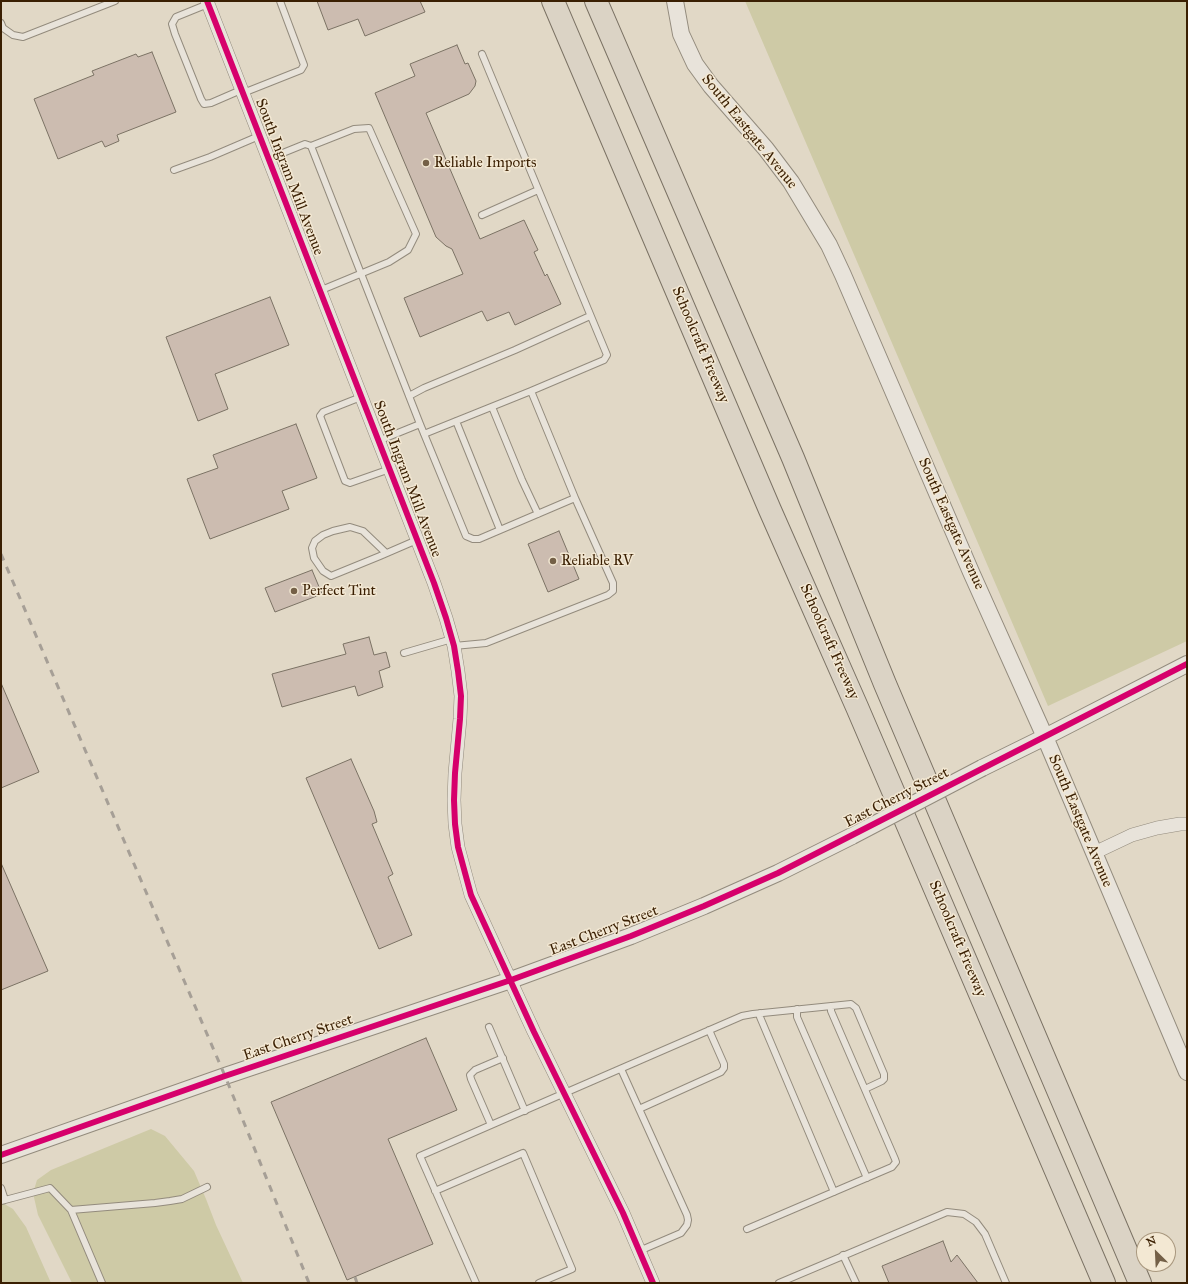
<!DOCTYPE html>
<style>
body{margin:0}
#map{position:relative;width:1188px;height:1284px;overflow:hidden;background:#e1d8c6;font-family:"IM FELL Great Primer",serif}
canvas{display:block}
.frame{position:absolute;inset:0;border:2px solid #3a1f02;pointer-events:none}
.north{position:absolute;left:1136px;top:1232px;width:40px;height:40px;box-sizing:border-box;background:#f3e8d3;border:1px solid #a9987f;border-radius:50%;rotate:336deg;font-size:11px;font-weight:700;line-height:16px;text-align:center;color:#3a1f02}
.north::after{content:'';display:block;margin:auto;width:14px;height:18px;background:#746047;clip-path:polygon(50% 0,100% 100%,50% 72%,0 100%)}
</style>
<div id="map">
<canvas width="1188" height="1284"></canvas>
<div class="frame"></div>
<div class="north">N</div>
</div>
<script>
const g = document.querySelector('canvas').getContext('2d');
g.lineJoin = 'round';
function paint(path, color) { g.fillStyle = color; g.fill(path, 'evenodd'); }
const shape = rows => new Path2D(rows.map(r => 'M' + r).join(''));
function trace(path, color, width, dash) { g.strokeStyle = color; g.lineWidth = width; g.lineCap = dash ? 'butt' : 'round'; g.setLineDash(dash || []); g.stroke(path); }
function label(font, color, halo, rows, align = 'center') {
  g.font = font + ' "IM FELL Great Primer",serif'; g.lineWidth = 3; g.setLineDash([]); g.textBaseline = 'middle'; g.strokeStyle = halo; g.fillStyle = color; for (const [text, x, y, turn = 0] of rows) {
    g.save(); g.translate(x, y); g.rotate((+turn || 0) * Math.PI / 180); g.textAlign = isNaN(turn) ? turn : align; if (halo) g.strokeText(text, 0, 0); g.fillText(text, 0, 0); g.restore();
  }
}
paint(shape([
 [745,1,1187,1,1187,641,1048,706],
 [151,1129,165,1136,194,1171,206,1199,216,1225,243,1283,72,1283,38,1215,33,1193,37,1180,51,1170],
 [1,1202,13,1209,26,1227,51,1283,1,1283]
]), '#cecaa6');
const building = shape([
 [317,1,420,1,425,12,365,36,358,19,328,30,317,1],
 [457,45,465,64,468,63,476,81,475,86,469,94,426,113,480,239,524,220,538,250,534,252,545,276,547,274,561,304,515,325,509,312,487,321,482,311,420,337,404,298,463,274,452,249,446,246,436,237,375,93,415,76,410,64,457,45],
 [152,52,176,112,117,135,119,141,105,147,102,141,58,159,34,99,94,75,92,71,136,54,138,57,152,52],
 [270,297,289,345,215,374,228,409,198,421,166,337,270,297],
 [296,424,317,478,282,491,289,509,210,539,187,479,218,468,213,455,296,424],
 [559,531,579,579,548,592,528,544,559,531],
 [312,570,322,594,275,612,265,588,312,570],
 [369,637,374,655,386,652,390,667,379,671,383,687,358,696,355,686,282,707,272,674,346,654,343,644,369,637],
 [1,683,39,772,1,788,1,683],
 [351,759,374,811,377,822,372,824,393,874,388,877,412,935,379,949,306,778,351,759],
 [1,863,48,971,1,990,1,863],
 [426,1038,457,1110,388,1139,433,1244,347,1280,271,1102,426,1038],
 [943,1241,951,1262,957,1255,978,1283,889,1283,882,1266,943,1241]
]);
paint(building, '#ccbcb0');
trace(building, '#7b7264', 1);
const service = shape([
 [208,4,176,17,172,24,175,34,201,99,204,104,211,103,241,90],
 [1,23,3,28,13,35,23,37,115,1],
 [243,93,301,70,304,65,280,1],
 [311,146,354,129,369,128,416,234,408,250,389,262,319,291],
 [268,159,305,144,311,146,420,424,466,536,473,539,479,539,575,498,531,391,604,360,607,355,482,54],
 [174,170,210,157,259,136],
 [482,215,538,190],
 [409,396,424,388,515,350,590,316],
 [361,397,323,412,320,416,345,481,350,483,390,469],
 [492,407,522,480,538,514],
 [456,421,500,530],
 [424,434,531,391],
 [378,441,420,424],
 [386,553,363,531,350,527,333,531,323,535,315,541,312,548,314,558,323,571,331,576,380,556,417,540],
 [454,646,486,643,608,595,613,591,613,583,575,498],
 [404,653,452,639],
 [797,1009,797,1017,867,1178],
 [760,1013,760,1017,834,1192],
 [489,1027,525,1111],
 [503,1058,475,1070,470,1075,471,1079,491,1125,742,1016,753,1014,851,1004,856,1008,884,1074,884,1079,882,1081,865,1089],
 [621,1069,687,1215,688,1220,687,1225,681,1233,639,1251],
 [639,1109,721,1072,724,1068,724,1064,709,1030],
 [1,1188,5,1200,1,1201],
 [435,1191,523,1153,572,1269,539,1283],
 [5,1200,50,1188,71,1210,102,1283],
 [71,1210,155,1203,170,1201,182,1199,207,1187],
 [747,1229,892,1167,896,1162,895,1159,831,1011,831,1006],
 [843,1255,856,1283],
 [476,1283,420,1156,491,1125],
 [779,1283,947,1212,964,1214,976,1222,985,1234,1006,1283]
]);
const minor = shape([
 [207,1,434,583,446,618,454,646,458,671,461,696,460,719,455,773,454,800,455,824,458,847,471,895,534,1032,623,1213,653,1283],
 [1094,853,1132,835,1157,828,1180,824,1187,824]
]);
const tertiary = shape([
 [675,1,681,34,695,64,711,86,766,149,791,182,829,245,843,275,971,572,1045,737,1187,1072],
 [982,768,1045,737,1187,664],
 [1,1155,225,1076,511,980,631,936,704,906,778,873,852,836]
]);
const motorway = shape([
 [553,1,770,510,857,707,1104,1283],
 [596,1,793,458,885,684,1140,1283]
]);
trace(service, '#938b7d', 8);
trace(minor, '#938b7d', 14);
trace(tertiary, '#938b7d', 18);
trace(motorway, '#7b7264', 24);
trace(service, '#e8e3da', 6);
trace(minor, '#e8e3da', 13);
trace(tertiary, '#e8e3da', 16);
trace(motorway, '#dbd3c5', 22);
trace(shape([
 [1,554,225,1076,309,1283],
 [355,1277,357,1283]
]), '#a69f96', 3, [7, 7]);
const tertiaryBridge = shape([
 [852,836,982,768]
]);
trace(tertiaryBridge, '#938b7d', 18, []);
trace(tertiaryBridge, '#e8e3da', 16);
trace(shape([
 [207,1,434,583,446,618,454,646,458,671,461,696,460,719,455,773,454,800,455,824,458,847,471,895,534,1032,623,1213,653,1283],
 [1,1155,225,1076,511,980,631,936,704,906,778,873,1187,664]
]), '#d6006c', 6);
for (const [x, y, r, color] of [
 [426,163,4,"#746047"],
 [553,561,4,"#746047"],
 [294,591,4,"#746047"]
]) { const dot = new Path2D(); dot.arc(x, y, r, 0, 2 * Math.PI); g.fillStyle = color; g.fill(dot); trace(dot, '#f3e8d3', 1.5); }
label('15px', '#3a1f02', '#f3e8d3', [
 ["South Eastgate Avenue",749,132,51],
 ["South Ingram Mill Avenue",289,177,69],
 ["Schoolcraft Freeway",700,345,67],
 ["South Ingram Mill Avenue",407,479,69],
 ["South Eastgate Avenue",951,524,66],
 ["Schoolcraft Freeway",829,642,66],
 ["East Cherry Street",897,798,-27],
 ["South Eastgate Avenue",1080,821,67],
 ["East Cherry Street",604,931,-21],
 ["Schoolcraft Freeway",957,939,67],
 ["East Cherry Street",298,1038,-19]
]);
label('15px', '#3a1f02', '#f3e8d3', [
 ["Reliable Imports",434,163],
 ["Reliable RV",561,561],
 ["Perfect Tint",302,591]
], 'left');
</script>
